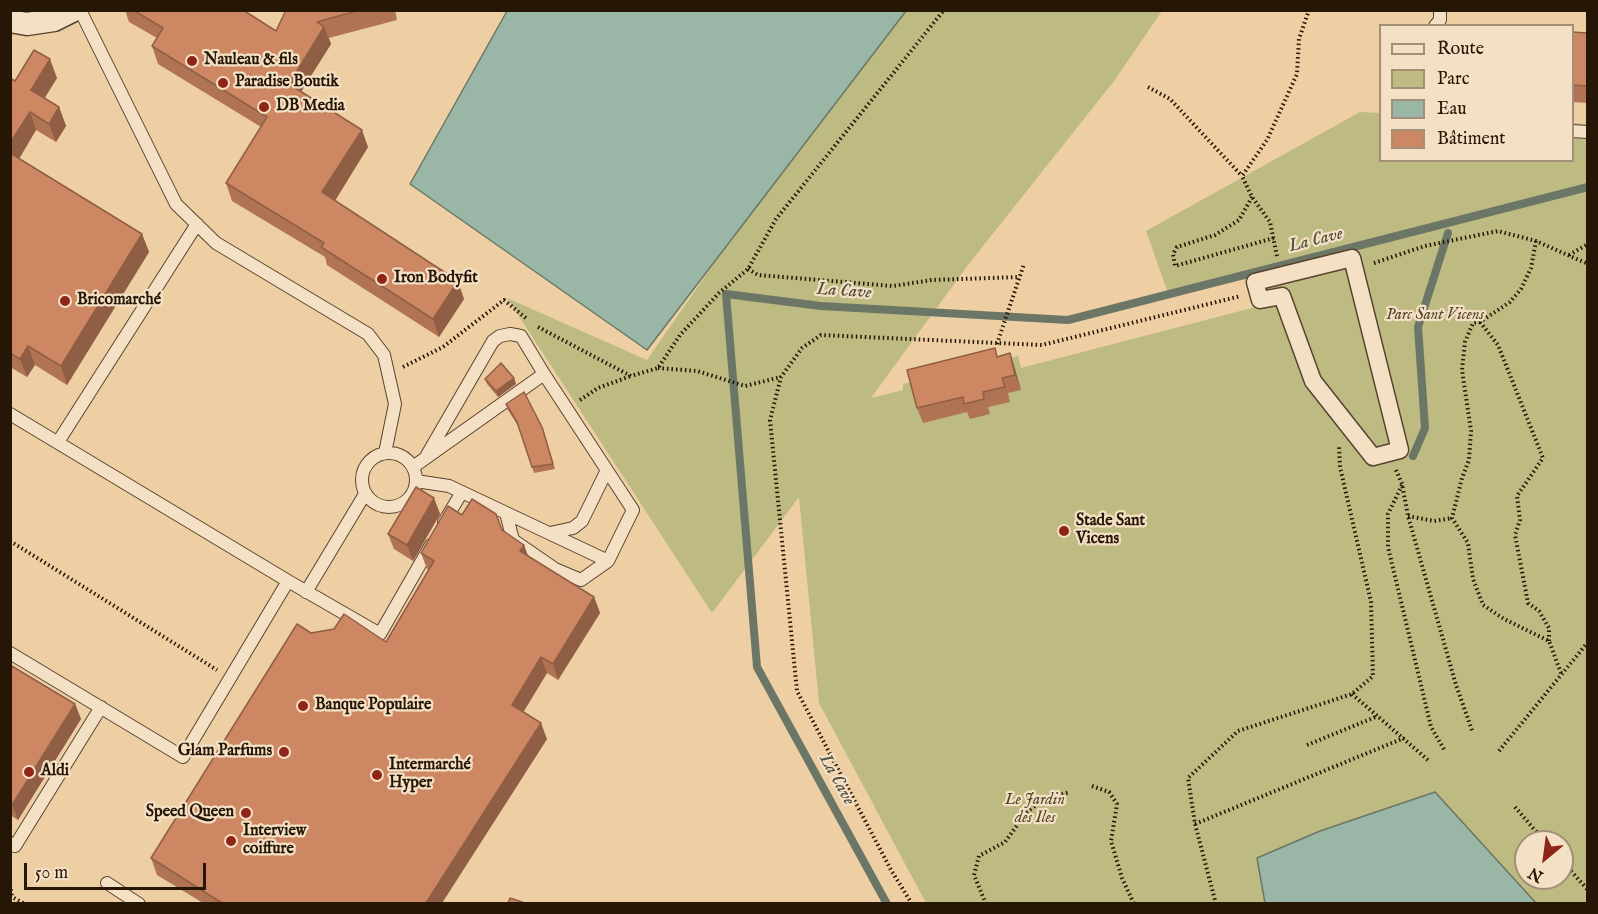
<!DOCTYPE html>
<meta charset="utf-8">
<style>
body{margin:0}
#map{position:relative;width:1598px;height:914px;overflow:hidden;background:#eecfa4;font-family:"IM FELL English",serif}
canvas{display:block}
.frame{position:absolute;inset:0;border:12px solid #261606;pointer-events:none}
.legend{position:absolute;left:1379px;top:24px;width:195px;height:138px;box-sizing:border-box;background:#f4e0c4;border:2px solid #a28f78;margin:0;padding:8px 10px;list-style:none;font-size:18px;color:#261606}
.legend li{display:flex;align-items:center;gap:12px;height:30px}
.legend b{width:30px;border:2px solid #a28f78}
.north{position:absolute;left:1514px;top:830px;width:60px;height:60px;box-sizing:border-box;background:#f4e0c4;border:2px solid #a28f78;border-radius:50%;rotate:209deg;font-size:16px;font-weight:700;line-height:24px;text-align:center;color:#261606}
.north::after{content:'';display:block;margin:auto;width:21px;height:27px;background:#8f2418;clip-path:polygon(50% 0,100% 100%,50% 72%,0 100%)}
.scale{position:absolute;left:24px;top:863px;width:182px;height:27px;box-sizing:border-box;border:3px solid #261606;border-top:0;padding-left:8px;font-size:18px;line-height:21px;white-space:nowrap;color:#261606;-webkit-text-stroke:4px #f4e0c4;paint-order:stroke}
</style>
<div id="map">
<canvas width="1598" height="914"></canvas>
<div class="frame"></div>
<ul class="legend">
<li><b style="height:8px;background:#f4e0c4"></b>Route</li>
<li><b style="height:16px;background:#bdba82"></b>Parc</li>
<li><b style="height:16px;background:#99b6a6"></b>Eau</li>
<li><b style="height:16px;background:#cd8762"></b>Bâtiment</li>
</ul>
<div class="north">N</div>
<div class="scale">50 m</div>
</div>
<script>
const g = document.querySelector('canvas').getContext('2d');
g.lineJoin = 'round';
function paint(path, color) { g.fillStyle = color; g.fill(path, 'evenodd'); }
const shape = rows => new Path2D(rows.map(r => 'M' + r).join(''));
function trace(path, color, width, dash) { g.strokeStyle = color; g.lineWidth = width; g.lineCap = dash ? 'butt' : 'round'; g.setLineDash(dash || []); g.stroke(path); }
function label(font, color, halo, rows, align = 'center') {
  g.font = font + ' "IM FELL English",serif'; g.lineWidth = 4.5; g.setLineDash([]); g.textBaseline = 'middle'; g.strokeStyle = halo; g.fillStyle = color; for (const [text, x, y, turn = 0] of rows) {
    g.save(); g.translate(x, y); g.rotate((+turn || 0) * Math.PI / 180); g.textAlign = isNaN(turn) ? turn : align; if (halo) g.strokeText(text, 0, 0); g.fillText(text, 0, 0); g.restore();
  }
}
paint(shape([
 [905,11,1162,11,1114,81,968,265,871,398,903,390,903,384,1018,356,1021,368,1275,302,1269,275,1168,293,1146,231,1360,112,1380,113,1380,160,1572,160,1573,123,1587,124,1587,903,926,903,819,703,799,497,712,613,507,298,647,360,742,223],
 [1526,842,1562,842,1562,878,1526,878]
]), '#bdba82');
const water = shape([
 [507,11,507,10,906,11,647,350,410,184,507,11],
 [1435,792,1536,903,1265,903,1257,858,1320,831,1435,792]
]);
paint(water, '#99b6a6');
trace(water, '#6b7666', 1.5);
trace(shape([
 [1413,456,1425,428,1418,327,1448,233],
 [887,904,757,667,726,294,821,306,1068,320,1588,187]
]), '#6b7666', 8);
const service = shape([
 [80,10,176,204,216,243,368,334,384,355,395,404,385,453],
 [1435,26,1440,20,1440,10],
 [1572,131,1588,132],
 [10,414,288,581],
 [58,442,197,224],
 '362 480a27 27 0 1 1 54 0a27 27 0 1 1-54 0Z',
 [427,455,493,341,500,336,510,334,521,336,544,374],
 [413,467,544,374,633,510,608,561,581,580,555,569,513,540,506,513],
 [416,481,449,486,608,561],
 [444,522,462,492],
 [550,533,573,528,582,521,607,470],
 [306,592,365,494],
 [10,653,183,757,288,581,380,634,431,545],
 [10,843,15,846,101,707],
 [107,883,139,904]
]);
const pedestrian = shape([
 [1352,258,1400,450,1373,457,1313,381,1282,296,1260,300,1255,282,1352,258]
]);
const minor = shape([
 [10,21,27,24,54,20,74,10]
]);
trace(service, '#58442e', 14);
trace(pedestrian, '#58442e', 19);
trace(minor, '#58442e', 25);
trace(shape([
 [1148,87,1170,99,1242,176],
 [1252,197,1239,220,1215,235,1177,247,1173,254,1175,266,1274,238],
 [1536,241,1531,268,1521,289,1510,302,1480,322,1473,323,1465,342,1462,370,1471,431,1469,460,1462,478,1452,518,1468,543,1473,579,1483,605,1504,619,1549,641,1561,673],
 [1569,255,1588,244],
 [1277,256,1270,222,1252,197,1242,176,1267,140,1297,74,1299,39,1309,10],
 [1374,263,1425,246,1498,231,1536,241,1588,264],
 [748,269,758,275,893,286,932,280,1020,277],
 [1480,322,1498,345,1543,458,1517,496,1520,520,1515,535,1528,603,1539,611,1549,628,1549,641],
 [538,327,631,376,658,368,680,335,719,293,748,269,776,219,944,10],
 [997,344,1024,264],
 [403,367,443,347,504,300,527,319],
 [658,368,697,371,745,386,781,377],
 [580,400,598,388,631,376],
 [1396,470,1402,484,1408,516,1456,685,1473,733],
 [1402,485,1388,514,1388,547,1431,727,1445,751],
 [1408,516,1434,521,1452,518],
 [10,541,217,670],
 [1352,694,1428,760],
 [1307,745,1378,716],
 [1499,751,1588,642],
 [1092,786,1109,792,1117,804,1111,841,1122,878,1134,904],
 [1515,807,1545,842],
 [1195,824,1404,738],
 [1562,861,1588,890],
 [10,885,12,896],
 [10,896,25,904],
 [912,904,891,870,797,691,770,420,781,377,802,348,821,335,1042,345,1241,296],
 [986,904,974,875,979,856,1005,842,1026,813,1042,800,1070,792],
 [1216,904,1195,824,1188,778,1238,731,1352,694,1373,676,1371,602,1340,467,1339,446]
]), '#261606', 4, [1.5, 3]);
trace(service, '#f4e0c4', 12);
trace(pedestrian, '#f4e0c4', 16);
trace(minor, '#f4e0c4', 22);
paint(shape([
 [125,10,243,10,276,31,286,10,395,10,397,20,329,38,331,44,301,92,368,147,335,201,464,299,439,337,327,265,325,257,232,201,226,183,261,127,158,64,152,46,157,38,129,22],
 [1572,32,1587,33,1587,103,1572,102],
 [10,78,15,81,57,78,44,98,59,107,66,126,56,142,36,130,19,159,142,234,149,252,67,385,35,365,27,377,10,367],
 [1010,353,1015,369,1021,390,1008,393,1010,402,988,407,990,414,970,419,967,412,923,423,917,408,998,356],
 [514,378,516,384,498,397,487,384,485,379],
 [506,404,544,432,555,469,534,473,518,426,508,410],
 [434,498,440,514,413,561,394,549,388,534],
 [462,515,502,530,524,545,527,556,594,597,600,613,558,680,547,673,523,712,547,739,442,903,203,903,157,875,151,858,311,633,386,642,429,570,427,569,421,553],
 [10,665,75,704,81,719,18,820,10,815]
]), '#b07454');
paint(shape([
 [324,27,331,44,295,101,289,84],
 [50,59,57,78,38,109,31,90],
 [59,107,66,126,56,142,49,124],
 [30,112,36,130,13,169,10,163,10,143],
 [362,130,368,147,329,210,322,192],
 [142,234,149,252,67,385,61,366],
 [458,281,464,299,439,337,433,319],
 [28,346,35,365,27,377,20,359],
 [1010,353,1015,369,1021,390,1015,375],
 [514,378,516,384,498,397,496,391],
 [434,498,440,514,413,561,407,545],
 [524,545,530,561,520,551],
 [594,597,600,613,558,680,553,664],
 [541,657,547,673,518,721,512,705],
 [75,704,81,719,18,820,12,805],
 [541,723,547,739,442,903,426,903]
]), '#905e45');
const building = shape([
 [133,10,243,10,276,31,286,10,360,10,317,22,324,27,289,84,362,130,322,192,458,281,433,319,321,247,324,243,226,183,267,117,152,46,163,28,133,10],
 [1572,32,1587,33,1587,86,1572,85,1572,32],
 [34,50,50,59,31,90,59,107,49,124,30,112,10,143,10,78,15,81,34,50],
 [10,153,142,234,61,366,28,346,20,359,10,353,10,153],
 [995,348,997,357,1010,353,1015,375,1002,378,1005,387,983,392,984,399,964,404,963,397,917,408,907,370,995,348],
 [501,363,514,378,496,391,485,379,501,363],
 [524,392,542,427,553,464,532,467,517,422,506,404,524,392],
 [416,487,434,498,407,545,388,534,416,487],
 [472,499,496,514,502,530,524,545,520,551,594,597,553,664,541,657,512,705,541,723,426,903,222,903,151,858,297,624,311,633,334,629,344,614,386,642,434,561,421,553,448,506,462,515,472,499],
 [10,665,75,704,12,805,10,804,10,665],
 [510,898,525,903,508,903,510,898]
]);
paint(building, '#cd8762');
trace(building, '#905e45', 1.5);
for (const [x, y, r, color] of [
 [192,61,6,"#8f2418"],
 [223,83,6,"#8f2418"],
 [264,107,6,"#8f2418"],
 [382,279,6,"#8f2418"],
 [65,301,6,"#8f2418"],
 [1064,531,6,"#8f2418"],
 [303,706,6,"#8f2418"],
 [284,752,6,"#8f2418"],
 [29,772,6,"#8f2418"],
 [377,775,6,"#8f2418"],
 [246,813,6,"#8f2418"],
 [231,841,6,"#8f2418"]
]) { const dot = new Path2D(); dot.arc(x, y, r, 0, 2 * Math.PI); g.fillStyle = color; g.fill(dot); trace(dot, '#f4e0c4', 2); }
label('bold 16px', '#261606', '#f4e0c4', [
 ["Nauleau & fils",204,61],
 ["Paradise Boutik",235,83],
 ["DB Media",276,107],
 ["Iron Bodyfit",394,279],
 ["Bricomarché",77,301],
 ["Stade Sant",1076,522],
 ["Vicens",1076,540],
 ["Banque Populaire",315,706],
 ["Glam Parfums",272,752,"right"],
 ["Intermarché",389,766],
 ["Hyper",389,784],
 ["Aldi",41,772],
 ["Speed Queen",234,813,"right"],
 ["Interview",243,832],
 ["coiffure",243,850]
], 'left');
label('italic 16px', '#53472b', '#f4e0c4', [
 ["Parc Sant Vicens",1435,316],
 ["Le Jardin",1035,801],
 ["des Iles",1035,819]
]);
label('italic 18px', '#4e4e3e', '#f4e0c4', [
 ["La Cave",1316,241,-14],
 ["La Cave",844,292,4],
 ["La Cave",836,780,61]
]);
</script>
